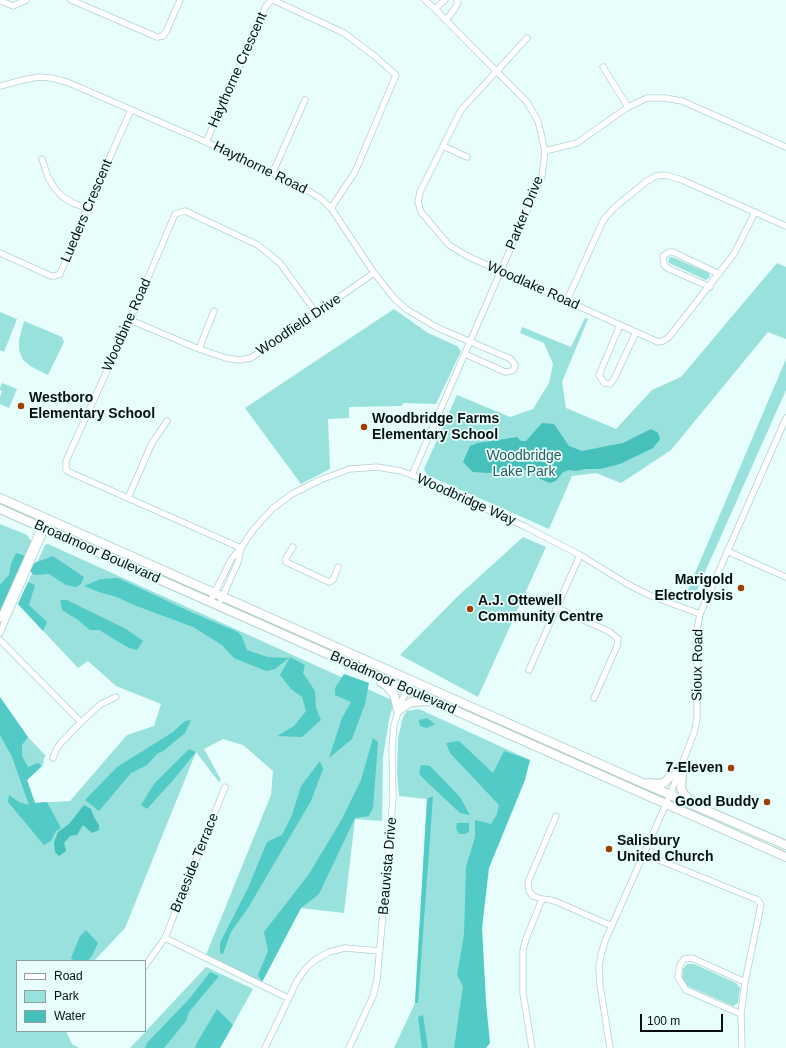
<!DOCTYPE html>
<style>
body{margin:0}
#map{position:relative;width:786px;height:1048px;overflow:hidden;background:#e7fefd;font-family:Arial,sans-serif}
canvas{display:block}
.legend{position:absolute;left:16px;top:960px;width:130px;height:72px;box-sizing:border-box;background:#e7fefd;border:1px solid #8d9f9e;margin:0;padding:5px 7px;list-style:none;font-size:12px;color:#06100f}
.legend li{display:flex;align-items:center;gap:8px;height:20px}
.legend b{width:20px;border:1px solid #8d9f9e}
.scale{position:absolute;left:640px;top:1014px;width:83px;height:18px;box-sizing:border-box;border:2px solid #06100f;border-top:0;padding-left:5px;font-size:12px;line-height:14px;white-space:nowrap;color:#06100f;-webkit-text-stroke:3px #e7fefd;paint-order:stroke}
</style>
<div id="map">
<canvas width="786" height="1048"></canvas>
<ul class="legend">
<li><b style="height:5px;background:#fff"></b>Road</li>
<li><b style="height:11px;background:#98e1dd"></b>Park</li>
<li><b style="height:11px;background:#45c0bb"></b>Water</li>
</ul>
<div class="scale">100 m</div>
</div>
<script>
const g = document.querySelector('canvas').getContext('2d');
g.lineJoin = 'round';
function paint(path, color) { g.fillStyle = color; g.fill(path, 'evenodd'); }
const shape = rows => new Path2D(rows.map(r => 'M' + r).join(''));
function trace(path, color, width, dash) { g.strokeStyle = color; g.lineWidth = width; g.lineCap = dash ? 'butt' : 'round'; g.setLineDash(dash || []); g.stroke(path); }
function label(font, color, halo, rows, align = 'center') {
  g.font = font + ' Arial,sans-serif'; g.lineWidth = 3.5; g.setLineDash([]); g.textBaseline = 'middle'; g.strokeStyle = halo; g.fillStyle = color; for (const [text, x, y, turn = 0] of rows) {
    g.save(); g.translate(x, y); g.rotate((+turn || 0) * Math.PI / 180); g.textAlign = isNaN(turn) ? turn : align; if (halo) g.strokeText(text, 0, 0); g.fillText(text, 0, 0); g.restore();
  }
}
paint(shape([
 [670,257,672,257,709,273,710,277,706,280,669,263,668,261],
 [777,263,786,267,786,339,768,332,671,450,621,483,596,473,572,476,549,529,427,475,424,469,457,395,510,417,533,409,549,383,553,364,544,343,520,333,522,327,571,347,585,318,588,319,562,382,566,408,616,429,652,390,681,377],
 [394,309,428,333,457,346,461,351,436,404,403,403,402,406,349,407,349,418,328,419,330,469,301,484,245,408],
 [0,312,17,319,4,352,0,350],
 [24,321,62,337,64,342,48,375,30,366,23,360,19,350,19,340],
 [786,359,786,390,693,599,684,599],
 [2,383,17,389,9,408,0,404,0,397,2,391,0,390,0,388],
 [0,524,27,535,32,542,0,613],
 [523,537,546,547,478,697,400,655,458,596],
 [48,544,394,701,389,720,383,757,382,821,355,819,344,913,301,908,262,982,206,955,271,795,273,771,243,745,223,739,204,749,221,780,219,782,196,752,125,928,94,961,17,961,17,1031,66,1031,72,1044,79,1048,0,1048,0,697,23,732,46,756,44,758,43,765,27,780,35,803,70,801,127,735,154,726,161,704,116,686,88,661,78,668,18,604,45,545],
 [419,709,530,760,483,863,475,1048,394,1048,415,1003,427,799,399,796,397,773,398,738,403,717,407,711],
 [687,964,694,964,736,983,740,988,738,1003,733,1006,685,985,682,979,683,969],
 [206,967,253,989,220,1048,130,1048]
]), '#98e1dd');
paint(shape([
 [16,553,26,556,0,613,0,585,9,575,11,564],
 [53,556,84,577,81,584,76,587,66,585,49,574,34,575,30,571,34,563],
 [118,578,193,613,238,632,242,637,247,650,268,657,289,658,275,669,266,671,234,658,222,645,193,627,134,605,117,597,99,592,84,586,101,579],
 [28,582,35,585,29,605,47,622,43,631,18,604],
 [60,600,67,600,126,629,143,641,137,650,129,648,99,630,90,630,78,620,62,610],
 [290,657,305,665,303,673,315,691,316,708,321,720,302,737,277,736,294,726,306,711,302,697,291,689,280,675],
 [344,674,369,683,365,704,352,739,329,758,342,718,351,702,335,695,335,688],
 [0,697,28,737,22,745,22,756,28,767,38,763,42,766,27,780,35,803,47,802,61,828,56,831,51,841,44,845,8,802,9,795,19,802,29,805,12,757,0,735],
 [427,718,435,724,427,728,420,726,419,720],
 [191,720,185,733,162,752,158,753,147,765,131,773,99,811,85,800,117,767,173,732,185,721],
 [373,738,378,742,373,808,369,816,355,818,319,894,301,908,262,982,258,975,268,951,264,932,309,874,342,819,361,780],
 [459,741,493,773,504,751,530,760,525,780,489,868,482,928,486,1002,490,1043,486,1048,454,1048,463,986,457,975,464,935,466,867,475,837,475,820,491,824,497,814,499,805,450,753,446,743],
 [189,749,196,752,174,779,147,809,141,805,154,784],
 [320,761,323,769,311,801,248,908,231,932,223,954,220,953,220,943,248,888,267,842,282,835,292,815,301,786],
 [421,765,430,766,460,797,470,815,460,813,429,784,419,774],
 [433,796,418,1003,415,1003,427,799],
 [457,823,469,823,469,832,464,834,459,834,456,828],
 [86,930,98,943,92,956,87,961,74,961,71,958,80,936],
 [210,972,219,976,189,1012,186,1021,164,1048,145,1048,147,1043,190,998],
 [217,1009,233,1025,220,1048,195,1048,198,1041],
 [423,1015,428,1048,422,1048,418,1017]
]), '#52cbc6');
paint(shape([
 [542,423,554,424,569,446,582,451,623,443,651,429,658,433,660,439,653,448,620,464,600,469,585,469,576,471,568,470,562,473,557,480,550,483,540,479,531,472,522,469,489,473,473,472,463,462,470,446,478,443,517,437,521,441,526,441],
 [84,805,91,809,94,817,99,825,99,830,92,833,83,825,77,835,70,836,64,843,66,851,59,856,55,852,54,842,58,832,69,824]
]), '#45c0bb');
const minor = shape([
 [1,0,3,2,13,6,26,0],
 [71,0,157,37,163,36,166,32,180,0],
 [273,0,344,33,377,58,396,75,355,172,331,208],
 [435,9,445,0],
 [446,20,454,10,458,2,457,0],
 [527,38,461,110,420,192,418,202,421,212,449,245,469,257,658,342,663,341,669,337,734,254,755,212],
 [603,67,628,107],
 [0,86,23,80,38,77,51,78,67,82,206,142,300,186,320,198,331,208,374,273,394,298,406,309,438,328,511,359,515,365,514,369,512,371,505,372,465,354],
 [206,142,266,6,272,0],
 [443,146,467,157],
 [545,151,577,143,628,107,647,98,665,98,682,101,786,147],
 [42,159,48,177,55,189,63,197,75,204,87,208],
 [273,172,305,100],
 [0,253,51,276,55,276,60,274,87,208,131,110],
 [710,287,667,268,664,265,663,256,669,252,673,252,719,274],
 [567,300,604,219,614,208,647,181,656,176,665,175,682,180,786,226],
 [130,320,199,349,226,358,239,360,251,358,374,273],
 [620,325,599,375,604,383,610,384,614,379,636,332],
 [199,349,214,311],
 [412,475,542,176,545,151,538,121,527,102,435,9,425,0],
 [128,498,152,443,167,421],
 [293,547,286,558,286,562,329,582,333,580,338,567],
 [241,548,69,472,66,470,66,461,130,320,175,214,185,211,258,245,280,263,317,314],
 [727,551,786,577],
 [221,600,238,562,241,549],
 [210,602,232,558,241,548,253,530,273,508,292,494,320,480,350,469,377,467,401,471,412,475,526,527,580,555,629,585,649,595,700,614],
 [557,608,610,632,618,639,617,646,594,698],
 [0,619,45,518],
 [0,633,49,520],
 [0,640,81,722],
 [529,670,580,555],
 [53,758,56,750,60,744,81,722,101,704,116,697],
 [644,854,758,900,761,905,745,982,741,1014,742,1048],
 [542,899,533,896,529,891,528,882,556,816],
 [165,938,288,998],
 [145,966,165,938,225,787],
 [741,1014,686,990,678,977,680,965,684,959,692,958,745,982],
 [265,1048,297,981,306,968,315,960,329,952,345,948,380,951],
 [349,1048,373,996,377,980,393,799,392,749,394,725,400,706,410,680],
 [532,1048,523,993,523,950,526,939,542,899,551,900,557,902,612,926],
 [610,1048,600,985,599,967,601,955,605,941,670,795,694,733,697,719,697,630,700,614,786,418]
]);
const secondary = shape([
 [0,498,636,780,786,845],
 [0,509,786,857],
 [381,682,387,686,394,694,398,711,411,702,431,701],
 [683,763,681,788,684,794,692,802],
 [649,783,656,784,664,783,683,764]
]);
trace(minor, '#b5d1cf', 7);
trace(secondary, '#b5d1cf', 10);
trace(minor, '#fff', 5.5);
trace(secondary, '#fff', 8);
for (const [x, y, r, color] of [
 [21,406,4,"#a13e02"],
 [364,427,4,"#a13e02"],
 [741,588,4,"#a13e02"],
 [470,609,4,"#a13e02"],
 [731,768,4,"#a13e02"],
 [767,802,4,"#a13e02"],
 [609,849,4,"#a13e02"]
]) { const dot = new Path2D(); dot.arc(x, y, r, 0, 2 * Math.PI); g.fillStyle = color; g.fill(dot); trace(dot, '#e7fefd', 1.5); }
label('14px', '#06100f', '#e7fefd', [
 ["Haythorne Crescent",238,70,-66],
 ["Haythorne Road",260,168,26],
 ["Lueders Crescent",87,211,-67],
 ["Parker Drive",525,213,-68],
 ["Woodlake Road",533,286,24],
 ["Woodbine Road",127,325,-66],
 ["Woodfield Drive",299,325,-34],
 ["Woodbridge Way",466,500,24],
 ["Broadmoor Boulevard",97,552,24],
 ["Sioux Road",698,665,-89],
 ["Broadmoor Boulevard",393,683,24],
 ["Braeside Terrace",195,863,-68],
 ["Beauvista Drive",388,866,-85]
]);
label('bold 14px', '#06100f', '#e7fefd', [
 ["Westboro",29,398],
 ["Elementary School",29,414],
 ["Woodbridge Farms",372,419],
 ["Elementary School",372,435],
 ["Marigold",733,580,"right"],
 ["Electrolysis",733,596,"right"],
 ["A.J. Ottewell",478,601],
 ["Community Centre",478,617],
 ["7-Eleven",723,768,"right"],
 ["Good Buddy",759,802,"right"],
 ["Salisbury",617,841],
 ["United Church",617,857]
], 'left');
label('14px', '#2b5e5c', '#e7fefd', [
 ["Woodbridge",524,456],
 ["Lake Park",524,472]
]);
</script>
